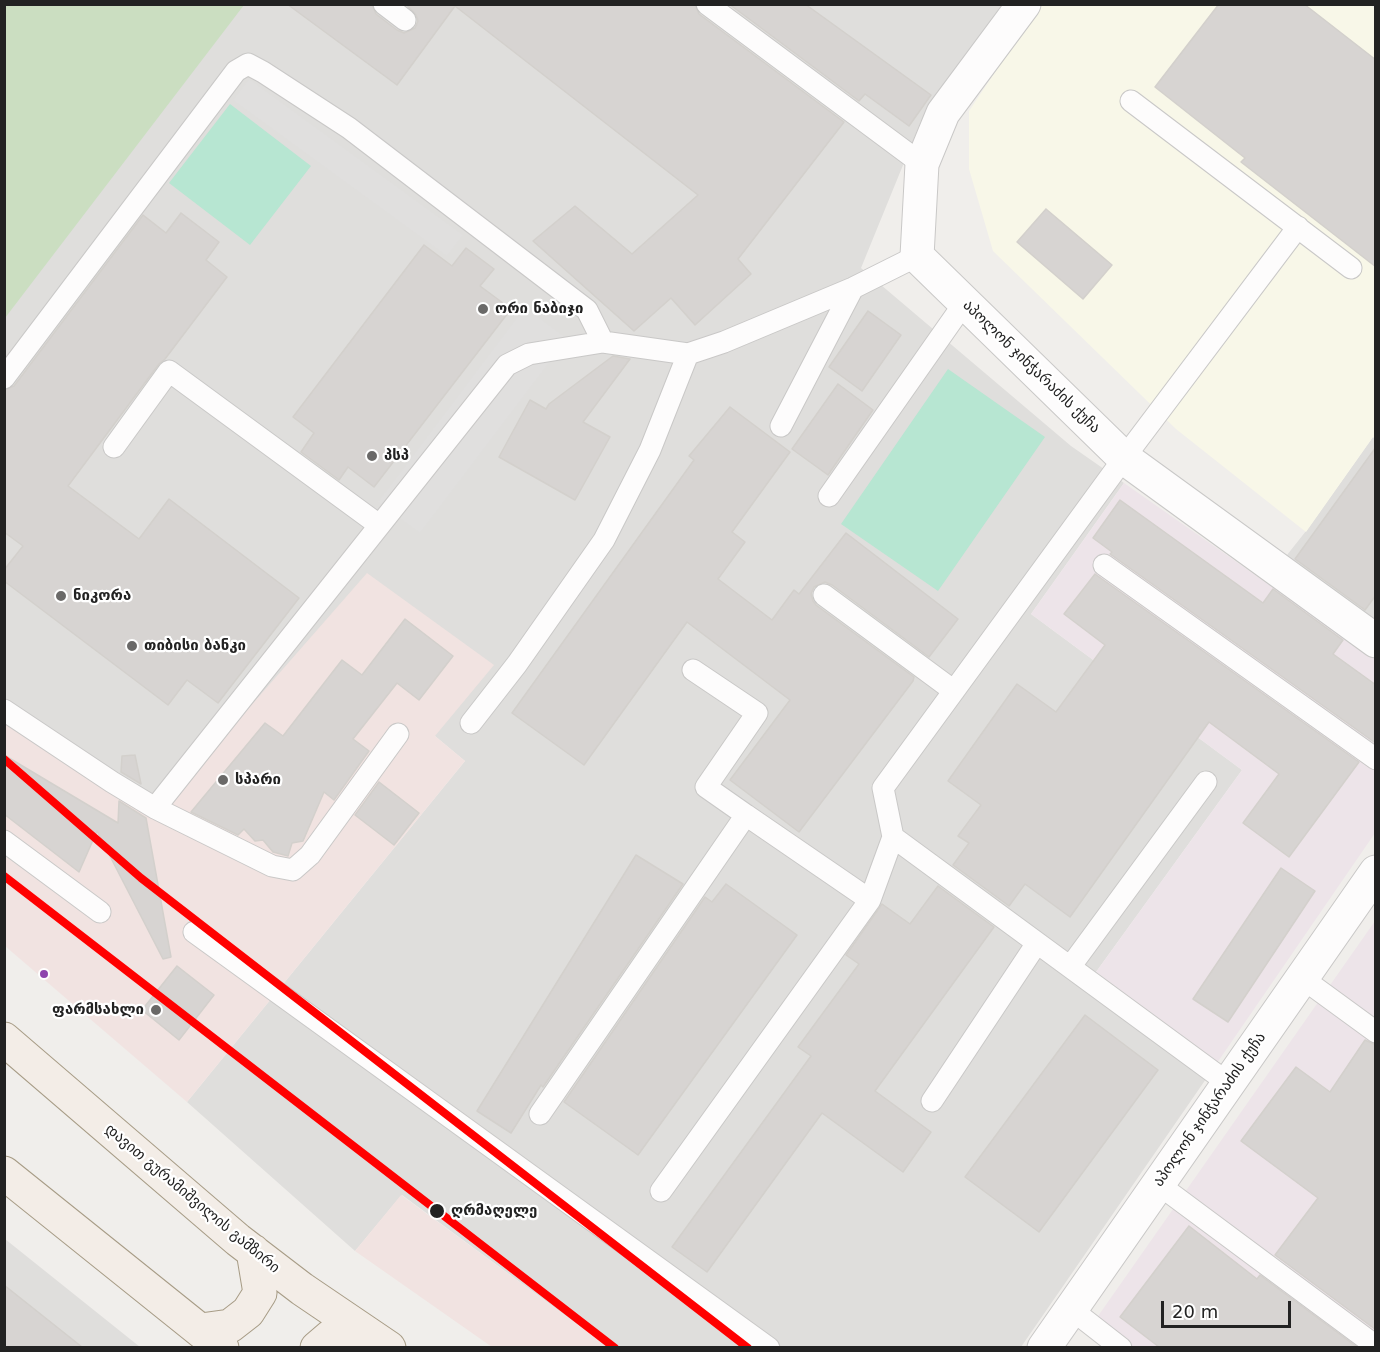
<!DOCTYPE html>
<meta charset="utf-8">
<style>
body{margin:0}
#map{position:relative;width:1380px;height:1352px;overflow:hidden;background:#f0eeeb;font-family:"DejaVu Sans",sans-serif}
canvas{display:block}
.frame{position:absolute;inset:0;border:6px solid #222;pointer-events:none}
.scale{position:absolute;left:1161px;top:1301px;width:130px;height:27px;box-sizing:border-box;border:3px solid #222;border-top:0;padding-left:8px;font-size:18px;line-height:21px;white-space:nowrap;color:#222;-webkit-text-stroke:4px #fff;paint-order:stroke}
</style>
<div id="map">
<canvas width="1380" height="1352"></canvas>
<div class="frame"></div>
<div class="scale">20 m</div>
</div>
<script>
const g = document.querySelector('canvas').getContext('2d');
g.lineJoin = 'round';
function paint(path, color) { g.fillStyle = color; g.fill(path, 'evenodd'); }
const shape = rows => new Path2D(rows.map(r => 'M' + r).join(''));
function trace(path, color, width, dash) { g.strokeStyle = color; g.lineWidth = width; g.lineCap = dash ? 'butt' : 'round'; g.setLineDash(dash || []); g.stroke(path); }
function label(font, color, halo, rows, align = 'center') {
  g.font = font + ' "DejaVu Sans","Noto Sans Georgian",sans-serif'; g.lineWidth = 4.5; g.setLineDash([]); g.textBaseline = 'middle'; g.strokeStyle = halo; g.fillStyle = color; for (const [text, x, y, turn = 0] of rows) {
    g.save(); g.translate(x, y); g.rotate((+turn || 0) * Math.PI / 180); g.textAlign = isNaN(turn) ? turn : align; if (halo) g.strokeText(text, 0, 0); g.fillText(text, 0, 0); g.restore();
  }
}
paint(shape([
 [4,5,1005,5,921,121,861,268,1071,446,1124,483,1031,614,1242,770,1096,972,1217,1063,1021,1347,608,1347,402,1195,355,1251,187,1102,465,761,435,736,156,815,5,716],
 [1373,437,1376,439,1375,621,1287,555,1306,531],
 [5,1239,140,1347,5,1347]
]), '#dfdedc');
paint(shape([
 [367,573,494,665,435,736,465,761,187,1102,5,946,4,716,156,814],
 [401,1195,608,1347,492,1347,355,1251]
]), '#f1e3e1');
paint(shape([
 [1124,483,1375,659,1375,833,1217,1063,1096,972,1242,770,1031,614],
 [1375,921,1375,1347,1134,1347,1096,1319]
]), '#ede4e9');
paint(shape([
 [1370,4,1375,9,1375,439,1373,437,1306,532,1176,429,993,251,969,169,969,111,1040,5]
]), '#f8f7e8');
paint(shape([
 [5,4,244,5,5,318,4,5]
]), '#cbdec1');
paint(shape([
 [230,104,311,166,250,245,169,183],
 [948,369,1045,437,938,591,841,524]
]), '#b7e6d2');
paint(shape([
 [249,79,463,235,447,256,233,100],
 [525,307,567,339,420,533,378,502]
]), '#e0dfde');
const building = shape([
 [287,4,372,4,376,14,397,30,404,33,415,28,418,21,416,15,406,4,695,4,699,14,844,122,738,259,751,274,695,325,671,298,634,331,533,241,575,206,632,254,698,195,455,6,397,85,287,4],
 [729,4,805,4,931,95,909,126,865,94,859,101,729,4],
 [1219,4,1304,4,1376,60,1376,267,1241,162,1245,158,1155,87,1219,4],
 [1046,209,1112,265,1083,299,1017,242,1046,209],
 [181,213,219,242,206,260,227,277,165,359,159,364,68,486,139,539,169,499,299,598,218,703,187,680,168,705,4,581,4,570,23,546,4,532,4,390,14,386,143,215,166,233,181,213],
 [424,245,452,266,466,248,494,269,480,286,511,309,374,487,348,467,339,480,301,452,314,433,293,417,424,245],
 [868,311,901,335,862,391,829,367,868,311],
 [613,356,630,359,583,422,610,437,575,500,499,457,530,400,546,409,549,404,613,356],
 [838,384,873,410,828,475,792,449,838,384],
 [730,407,790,452,732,532,745,542,718,579,772,620,794,590,799,594,846,533,958,619,929,657,832,585,825,582,814,587,811,594,813,601,816,605,914,677,913,681,799,832,730,780,790,700,687,622,584,765,512,713,694,460,689,456,730,407],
 [1376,447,1376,595,1365,610,1295,559,1376,447],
 [1120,500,1263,603,1273,589,1343,640,1333,654,1376,685,1376,739,1374,742,1110,554,1112,552,1093,538,1120,500],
 [1095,574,1359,762,1289,857,1243,823,1279,774,1209,722,1070,917,1025,884,1009,906,953,865,969,843,958,836,981,805,948,781,1017,684,1056,712,1105,645,1064,614,1095,574],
 [405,619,453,656,419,700,397,683,353,739,369,751,334,800,324,792,303,841,292,843,288,856,273,852,263,840,255,841,244,829,238,835,191,812,265,723,283,736,342,660,362,675,405,619],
 [4,755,118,823,119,801,146,818,171,957,163,959,97,831,79,872,4,814,4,755],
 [135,755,141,784,121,772,122,756,135,755],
 [379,782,419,813,394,845,355,815,379,782],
 [636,855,683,884,543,1087,541,1085,511,1133,477,1111,636,855],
 [1281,868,1315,891,1228,1022,1193,999,1281,868],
 [726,884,797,935,638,1155,564,1102,705,897,712,902,726,884],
 [938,886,994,927,875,1091,931,1132,903,1172,822,1113,707,1272,672,1247,811,1056,798,1047,859,964,846,955,882,904,910,924,938,886],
 [177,966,214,995,179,1040,142,1010,177,966],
 [1085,1015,1158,1070,1039,1232,965,1177,1085,1015],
 [1365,1040,1376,1045,1376,1330,1275,1255,1318,1198,1241,1141,1296,1067,1330,1092,1365,1040],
 [1189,1226,1257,1279,1260,1275,1357,1347,1159,1347,1120,1317,1189,1226],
 [4,1285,82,1347,4,1347,4,1285]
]);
paint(building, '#d7d4d2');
trace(building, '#d3d0cc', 1.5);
const lane = shape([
 [384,4,405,20],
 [707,4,922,164],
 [1131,101,1351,268],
 [4,378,236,71,248,64,263,72,349,128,587,310,603,342],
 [781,426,853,288],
 [114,447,169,371,379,525],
 [829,496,965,302],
 [1104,565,1376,759],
 [824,595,954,691],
 [693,670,757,713,706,787,746,815],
 [4,710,112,782,155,808,272,866,293,870,310,855,398,734],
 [471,723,517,664,604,540,650,450,688,354],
 [155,808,507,365,529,354,603,342,688,354,724,342,853,288,917,256],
 [4,841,100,912],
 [194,932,769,1348],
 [1070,967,1206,782],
 [1302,978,1376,1032],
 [1228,1083,893,837,883,788,1124,458,1298,227],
 [932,1101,1037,943],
 [540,1114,746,815,870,900],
 [1158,1184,1376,1346],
 [661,1191,870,900,893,837],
 [1071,1309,1121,1348]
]);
const street = shape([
 [1024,4,943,113,922,164,917,256,1124,458,1376,641],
 [1044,1348,1376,872]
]);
const primary = shape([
 [4,1039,238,1240,302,1289,389,1348],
 [4,1173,222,1348],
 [201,1330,230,1326,248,1312,260,1293,253,1251],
 [317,1348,331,1336,365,1333]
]);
trace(lane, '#c9c8c7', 23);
trace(street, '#c9c8c7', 35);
trace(primary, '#a79c86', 35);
trace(lane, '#fdfcfc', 21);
trace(street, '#fdfcfc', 33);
trace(primary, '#f3ede7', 33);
trace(shape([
 [4,759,141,878,748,1348],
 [4,876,615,1348]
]), '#f00', 8);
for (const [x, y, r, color] of [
 [483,309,6,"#6a6968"],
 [372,456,6,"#6a6968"],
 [61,596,6,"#6a6968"],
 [132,646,6,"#6a6968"],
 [223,780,6,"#6a6968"],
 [44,974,5,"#8e44ad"],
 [156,1010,6,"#6a6968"],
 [437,1211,8,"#222"]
]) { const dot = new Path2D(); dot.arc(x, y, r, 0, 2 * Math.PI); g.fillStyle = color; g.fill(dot); trace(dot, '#fff', 2); }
label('bold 15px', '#222', '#fff', [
 ["ორი ნაბიჯი",495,309],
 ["პსპ",384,456],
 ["ნიკორა",73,596],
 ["თიბისი ბანკი",144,646],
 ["სპარი",235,780],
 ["ფარმსახლი",144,1010,"right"]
], 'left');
label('15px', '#222', '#fff', [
 ["აპოლონ ჯინჭარაძის ქუჩა",1031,367,44],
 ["აპოლონ ჯინჭარაძის ქუჩა",1210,1110,-55],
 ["დავით გურამიშვილის გამზირი",192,1199,40]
]);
label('bold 15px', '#222', '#fff', [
 ["ღრმაღელე",451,1211]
], 'left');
</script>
